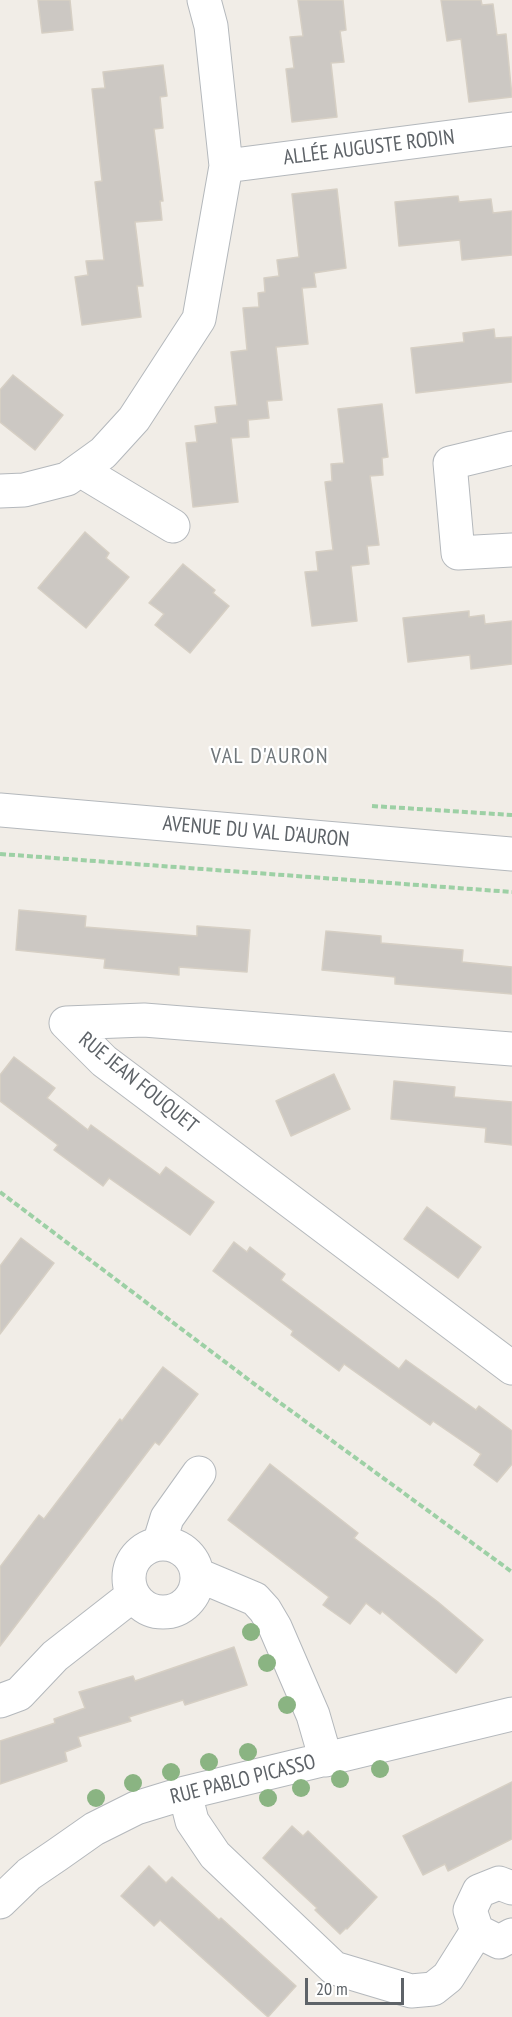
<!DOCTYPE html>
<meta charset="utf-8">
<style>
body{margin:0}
#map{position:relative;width:512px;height:2017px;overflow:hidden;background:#f1ede7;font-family:"PT Sans Narrow",sans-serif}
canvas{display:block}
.scale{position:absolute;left:305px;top:1978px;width:99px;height:27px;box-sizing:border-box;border:3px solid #5e6368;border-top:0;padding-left:8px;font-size:18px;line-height:21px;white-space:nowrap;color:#5e6368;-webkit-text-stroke:4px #fff;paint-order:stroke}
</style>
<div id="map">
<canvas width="512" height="2017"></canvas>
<div class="scale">20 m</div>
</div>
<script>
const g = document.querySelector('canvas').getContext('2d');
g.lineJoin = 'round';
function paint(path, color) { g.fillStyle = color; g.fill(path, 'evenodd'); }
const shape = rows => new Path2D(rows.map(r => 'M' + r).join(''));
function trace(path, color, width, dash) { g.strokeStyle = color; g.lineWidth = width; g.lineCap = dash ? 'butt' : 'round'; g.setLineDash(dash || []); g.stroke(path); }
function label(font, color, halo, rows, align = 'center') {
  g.font = font + ' "PT Sans Narrow",sans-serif'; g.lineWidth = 4.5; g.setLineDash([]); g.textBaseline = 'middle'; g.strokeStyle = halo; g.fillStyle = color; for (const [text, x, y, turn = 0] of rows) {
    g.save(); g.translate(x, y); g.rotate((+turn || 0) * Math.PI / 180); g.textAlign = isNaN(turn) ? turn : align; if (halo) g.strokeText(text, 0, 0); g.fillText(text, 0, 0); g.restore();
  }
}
const building = shape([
 [38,0,70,0,73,30,42,33,38,0],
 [298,0,343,0,346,30,340,31,344,62,331,63,337,117,292,122,286,69,294,68,290,37,303,36,298,0],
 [441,0,481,0,482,5,493,4,497,35,506,34,512,97,469,102,461,39,447,41,441,0],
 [163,65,167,96,160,97,163,128,154,129,163,201,160,201,162,220,135,222,143,286,137,286,141,317,82,325,75,277,88,275,86,261,104,260,95,182,102,181,92,89,105,88,103,72,163,65],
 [337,189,346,268,314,273,316,287,302,288,308,344,276,347,282,400,267,401,269,418,248,420,249,437,231,438,238,502,193,507,186,443,197,442,195,426,217,423,215,407,237,405,231,352,247,350,243,308,259,307,258,293,265,292,264,278,279,276,277,260,299,257,292,194,337,189],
 [458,196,459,202,491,199,493,213,512,211,512,255,462,260,460,240,399,246,395,202,458,196],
 [494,329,495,338,512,337,512,382,416,393,411,348,464,342,463,333,494,329],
 [13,375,63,415,35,450,0,422,0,390,13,375],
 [382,404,388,457,382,458,383,475,370,476,379,545,367,546,369,564,351,566,357,621,312,626,305,572,318,571,316,552,333,550,325,482,332,481,331,464,344,463,338,409,382,404],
 [85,532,109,553,106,558,129,577,86,628,38,588,85,532],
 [183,564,215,590,213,593,229,606,190,653,155,625,164,614,149,603,183,564],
 [469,611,469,617,484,615,485,624,512,621,512,664,471,669,470,655,408,662,403,618,469,611],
 [19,910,86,916,85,927,197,936,197,926,250,930,247,972,179,967,179,975,104,968,105,959,16,950,19,910],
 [326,931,381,936,381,943,463,950,462,962,512,967,512,994,395,984,395,977,322,970,326,931],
 [14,1057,55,1088,47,1098,88,1130,91,1125,160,1175,166,1167,214,1202,190,1235,109,1178,103,1186,54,1150,58,1145,0,1101,0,1075,14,1057],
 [334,1074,350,1109,291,1136,276,1101,334,1074],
 [394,1081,455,1087,454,1097,512,1102,512,1145,485,1142,486,1128,391,1119,394,1081],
 [427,1207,481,1247,458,1278,404,1239,427,1207],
 [21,1238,54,1263,0,1334,0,1266,21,1238],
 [234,1242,247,1252,250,1247,285,1274,281,1280,399,1369,406,1360,476,1410,479,1406,512,1431,512,1464,497,1482,474,1465,481,1454,433,1421,430,1425,344,1364,339,1371,291,1335,293,1331,213,1271,234,1242],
 [163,1367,198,1394,159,1445,155,1442,0,1646,0,1567,39,1515,44,1519,120,1419,122,1421,163,1367],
 [270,1464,358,1533,354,1538,438,1602,483,1640,456,1673,382,1611,380,1614,366,1603,350,1624,323,1605,329,1597,228,1520,270,1464],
 [234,1647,247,1685,185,1705,183,1700,129,1717,131,1721,78,1737,81,1746,65,1752,67,1761,0,1784,0,1741,55,1723,54,1719,85,1708,79,1692,133,1676,135,1681,234,1647],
 [512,1782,512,1839,448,1871,445,1864,423,1875,403,1836,512,1782],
 [292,1826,303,1836,308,1831,377,1897,347,1929,346,1928,340,1934,315,1910,317,1908,263,1858,292,1826],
 [149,1866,166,1883,172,1877,219,1920,221,1918,296,1986,268,2017,160,1920,154,1926,121,1896,149,1866]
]);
paint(building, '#ccc8c3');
trace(building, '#d6cfc4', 1.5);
const minor = shape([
 [204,0,211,26,226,166],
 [512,448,450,463,458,553,512,550],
 [80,470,173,526],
 [0,491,24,490,67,479,103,453,134,419,199,319,226,166,512,129],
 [0,810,512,854],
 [512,1049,144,1020,66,1023,104,1061,512,1368],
 '129 1578a34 34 0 1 1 68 0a34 34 0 1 1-68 0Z',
 [159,1544,167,1518,199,1473],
 [198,1575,255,1599,265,1610,275,1627,313,1715,326,1760],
 [0,1701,19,1694,55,1656,133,1595],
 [185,1793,192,1821,215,1855,334,1968,411,1991,433,1989,448,1977,477,1931],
 [512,1888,499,1883,479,1891,470,1910,477,1931,499,1942,512,1935],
 [0,1902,29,1874,57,1855,94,1829,136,1808,185,1793,512,1714]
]);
trace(minor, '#b4b8bc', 35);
trace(shape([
 [372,806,512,815],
 [0,854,512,892],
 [0,1192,257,1386,512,1572]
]), '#9dd0a5', 4, [6, 3]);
trace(minor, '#fff', 33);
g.fillStyle = '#8ab482';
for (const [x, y] of [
 [251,1632],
 [267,1663],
 [287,1705],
 [248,1752],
 [209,1762],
 [380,1769],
 [171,1772],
 [340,1779],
 [133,1783],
 [301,1788],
 [96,1798],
 [268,1798]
]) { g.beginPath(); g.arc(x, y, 9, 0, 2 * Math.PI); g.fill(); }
label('21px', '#5e6368', '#fff', [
 ["ALLÉE AUGUSTE RODIN",369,148,-7],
 ["AVENUE DU VAL D'AURON",256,832,5],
 ["RUE JEAN FOUQUET",138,1083,39],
 ["RUE PABLO PICASSO",243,1780,-14]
]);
g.letterSpacing = '1.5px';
label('22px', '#6f767a', '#fff', [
 ["VAL D'AURON",270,757]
]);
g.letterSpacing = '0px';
</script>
